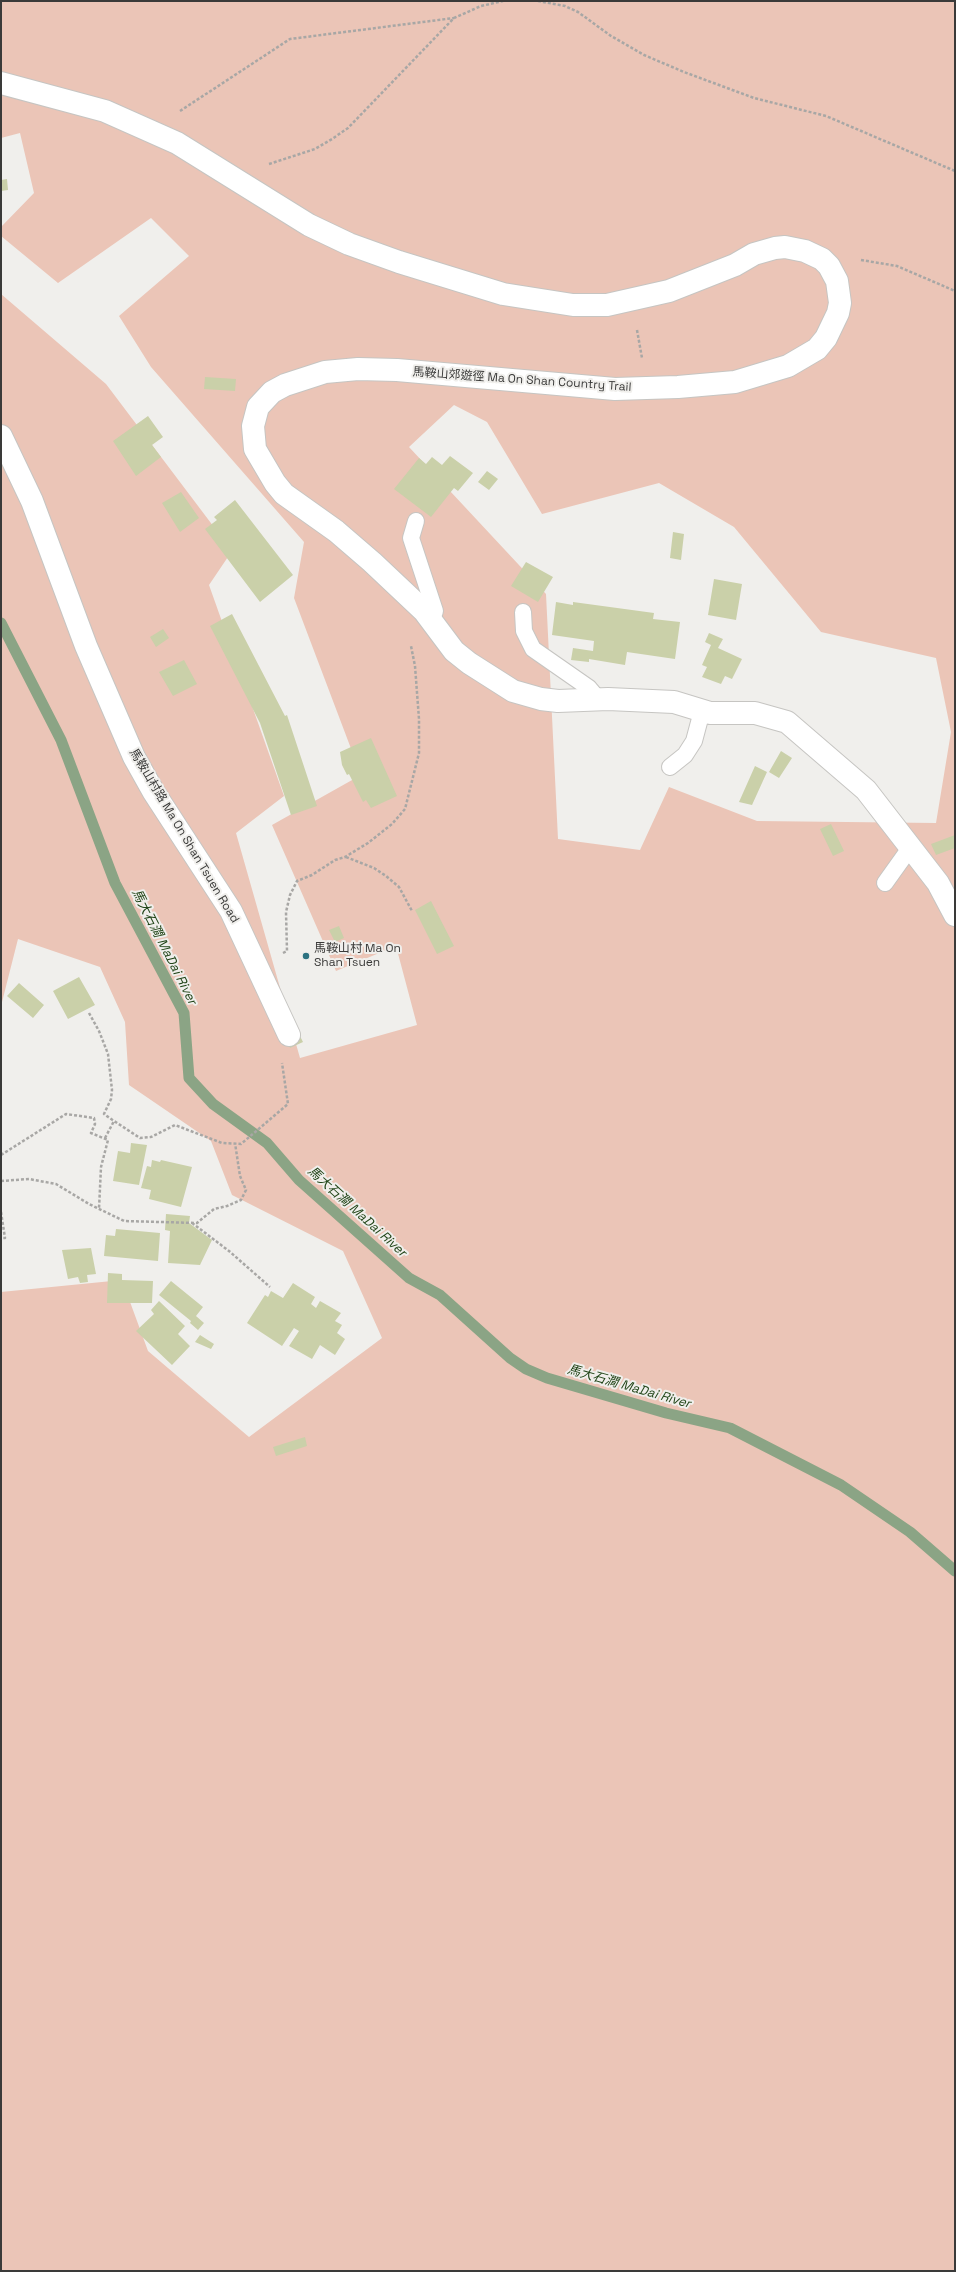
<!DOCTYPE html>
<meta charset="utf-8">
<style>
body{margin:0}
#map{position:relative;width:956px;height:2272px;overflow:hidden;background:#f0efec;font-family:"Space Grotesk",sans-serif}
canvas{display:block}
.frame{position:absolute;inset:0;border:2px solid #3a3a39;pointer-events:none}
</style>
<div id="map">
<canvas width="956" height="2272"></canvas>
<div class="frame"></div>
</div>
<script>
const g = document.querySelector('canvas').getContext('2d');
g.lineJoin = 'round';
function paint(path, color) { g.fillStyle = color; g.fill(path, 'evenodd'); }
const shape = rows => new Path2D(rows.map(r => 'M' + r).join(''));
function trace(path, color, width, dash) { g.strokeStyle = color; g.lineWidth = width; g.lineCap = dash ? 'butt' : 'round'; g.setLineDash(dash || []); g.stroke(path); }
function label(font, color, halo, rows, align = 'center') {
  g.font = font + ' "Space Grotesk","Noto Sans TC",sans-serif'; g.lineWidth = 4; g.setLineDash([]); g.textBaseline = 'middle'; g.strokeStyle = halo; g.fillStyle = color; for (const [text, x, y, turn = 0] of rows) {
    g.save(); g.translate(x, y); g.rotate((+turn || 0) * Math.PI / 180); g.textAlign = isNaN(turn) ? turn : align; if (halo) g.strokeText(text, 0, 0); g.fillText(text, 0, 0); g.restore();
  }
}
paint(shape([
 [1,1,955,1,955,2271,1,2271,1,1292,122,1280,148,1351,249,1437,382,1338,343,1251,232,1195,211,1141,129,1085,125,1022,100,967,18,939,1,1006,1,294,106,384,232,551,209,585,284,796,236,833,300,1058,417,1025,396,946,336,971,272,825,361,775,294,598,304,542,151,367,119,316,189,256,151,218,58,283,1,236,1,227,34,193,20,133,1,138],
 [454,405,487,422,542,514,659,483,734,527,821,632,936,658,951,732,936,823,757,821,669,787,640,850,558,839,546,594,409,447]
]), '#ebc5b7');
trace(shape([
 [1,623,61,740,115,883,184,1013,189,1078,213,1104,267,1143,299,1180,409,1278,440,1295,510,1358,526,1369,547,1378,666,1413,730,1428,841,1485,910,1532,955,1571]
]), '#8ba485', 11);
paint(shape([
 [7,179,8,190,1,191,1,180],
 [205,377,236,379,235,391,204,389],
 [148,416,163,437,152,445,161,457,136,476,113,441],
 [450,456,473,473,458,491,454,488,431,517,394,489,419,458,426,464,432,457,442,465],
 [487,471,498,479,489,490,478,482],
 [181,492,199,518,180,532,162,503],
 [235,500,293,575,260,602,205,529,217,520,214,517],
 [673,532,684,534,681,560,670,558],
 [526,562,553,577,538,602,511,586],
 [714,579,742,584,736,620,708,615],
 [556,602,573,605,573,602,654,613,653,619,680,622,675,659,627,652,625,665,589,659,589,662,571,660,573,648,593,651,594,641,552,635],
 [232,614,285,716,287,715,317,806,291,815,260,723,210,626],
 [163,629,169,638,156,647,150,637],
 [709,633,723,639,718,648,742,659,732,679,725,676,721,684,702,677,707,667,702,665,711,645,705,642],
 [184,660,197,684,173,696,159,672],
 [371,738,397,796,371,808,366,800,363,802,349,774,347,775,342,765,340,752],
 [781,751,792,758,779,778,769,772],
 [755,766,767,772,752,805,739,802],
 [831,824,844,851,833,856,820,829],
 [955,835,955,848,936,855,931,844],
 [431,901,454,946,437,954,415,910],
 [339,926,344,938,335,942,329,930],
 [79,977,95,1005,68,1019,53,991],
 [19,983,44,1005,33,1018,7,996],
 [300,1036,303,1042,290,1048,287,1041],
 [131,1143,147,1145,139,1185,113,1181,118,1151,130,1153],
 [152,1160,160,1162,161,1160,192,1167,181,1207,149,1199,151,1190,141,1188,147,1166,151,1167],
 [166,1214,190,1216,189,1223,212,1240,200,1265,168,1263,170,1231,165,1230],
 [116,1229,160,1233,158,1261,104,1256,106,1235,115,1236],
 [91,1248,96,1274,87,1275,88,1282,80,1283,78,1277,68,1279,62,1250],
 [108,1273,122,1274,122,1280,153,1281,152,1303,107,1303],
 [171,1281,203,1307,196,1316,204,1323,198,1330,190,1323,191,1321,159,1295],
 [293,1283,315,1297,311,1304,316,1308,320,1301,341,1313,335,1321,342,1325,337,1333,345,1339,335,1355,320,1345,312,1359,289,1346,299,1331,294,1328,282,1346,247,1323,265,1295,268,1297,271,1291,283,1298],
 [159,1301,185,1326,178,1334,190,1346,172,1365,136,1331,154,1314,151,1310],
 [200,1335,214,1344,211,1349,195,1342],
 [305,1437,307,1446,276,1456,273,1447]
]), '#cad0a9');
const service = shape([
 [416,521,411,538,435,611,431,622],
 [523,612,524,631,533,649,589,688,594,694,595,700],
 [670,767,685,755,694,741,702,711],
 [885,883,910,848]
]);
const minor = shape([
 [1,83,105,111,177,143,309,225,349,244,399,262,503,294,573,305,607,305,669,291,735,265,754,254,775,248,785,247,805,251,822,259,829,266,837,281,840,303,838,313,826,338,817,349,788,366,735,382,678,387,615,389,397,370,358,369,325,372,285,385,272,392,258,407,253,426,255,449,275,483,284,494,336,531,372,562,424,611,454,651,469,663,513,691,541,699,558,701,608,699,674,702,710,713,755,713,787,722,866,790,938,883,955,915],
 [1,436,32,501,86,646,134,757,153,791,231,911,289,1035]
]);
trace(service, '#c6c5c2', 18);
trace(minor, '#c6c5c2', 24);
trace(shape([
 [538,1,565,6,578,12,611,36,644,55,684,72,754,98,826,116,955,171],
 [180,111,290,39,454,18],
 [269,164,315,149,332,139,348,128,454,18,481,6,503,1],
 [861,260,897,266,955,291],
 [637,330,642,358],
 [346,857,374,868,386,876,399,887,412,911],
 [283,953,287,951,286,912,290,895,297,881,312,875,335,860,345,857,368,843,392,824,405,809,419,753,419,719,415,666,411,646],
 [89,1013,99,1031,108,1054,112,1090,111,1099,104,1114,114,1121],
 [105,1138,114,1121,140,1138,151,1137,175,1125,222,1143,241,1144,288,1104,282,1063],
 [1,1155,66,1114,94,1118,95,1124,91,1133,108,1140,101,1167,99,1209],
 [1,1181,29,1179,56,1184,89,1204,124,1221,197,1223,214,1209,227,1206,241,1200,246,1190,240,1176,235,1143],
 [1,1212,5,1238,1,1238],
 [192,1223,229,1251,270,1287]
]), '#a8a7a5', 2.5, [3, 2]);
trace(service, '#fff', 16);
trace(minor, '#fff', 22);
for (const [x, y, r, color] of [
 [306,956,4,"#2c7280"]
]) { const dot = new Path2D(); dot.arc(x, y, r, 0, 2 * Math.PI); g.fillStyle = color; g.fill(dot); trace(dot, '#f0efec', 1.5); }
label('12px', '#3a3a39', '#f0efec', [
 ["馬鞍山郊遊徑 Ma On Shan Country Trail",522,380,4],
 ["馬鞍山村路 Ma On Shan Tsuen Road",184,836,59]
]);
label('12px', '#3a3a39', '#f0efec', [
 ["馬鞍山村 Ma On",314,949],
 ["Shan Tsuen",314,963]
], 'left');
label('italic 13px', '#214518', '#f0efec', [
 ["馬大石澗 MaDai River",164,947,63],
 ["馬大石澗 MaDai River",357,1212,42],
 ["馬大石澗 MaDai River",629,1387,16]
]);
</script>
